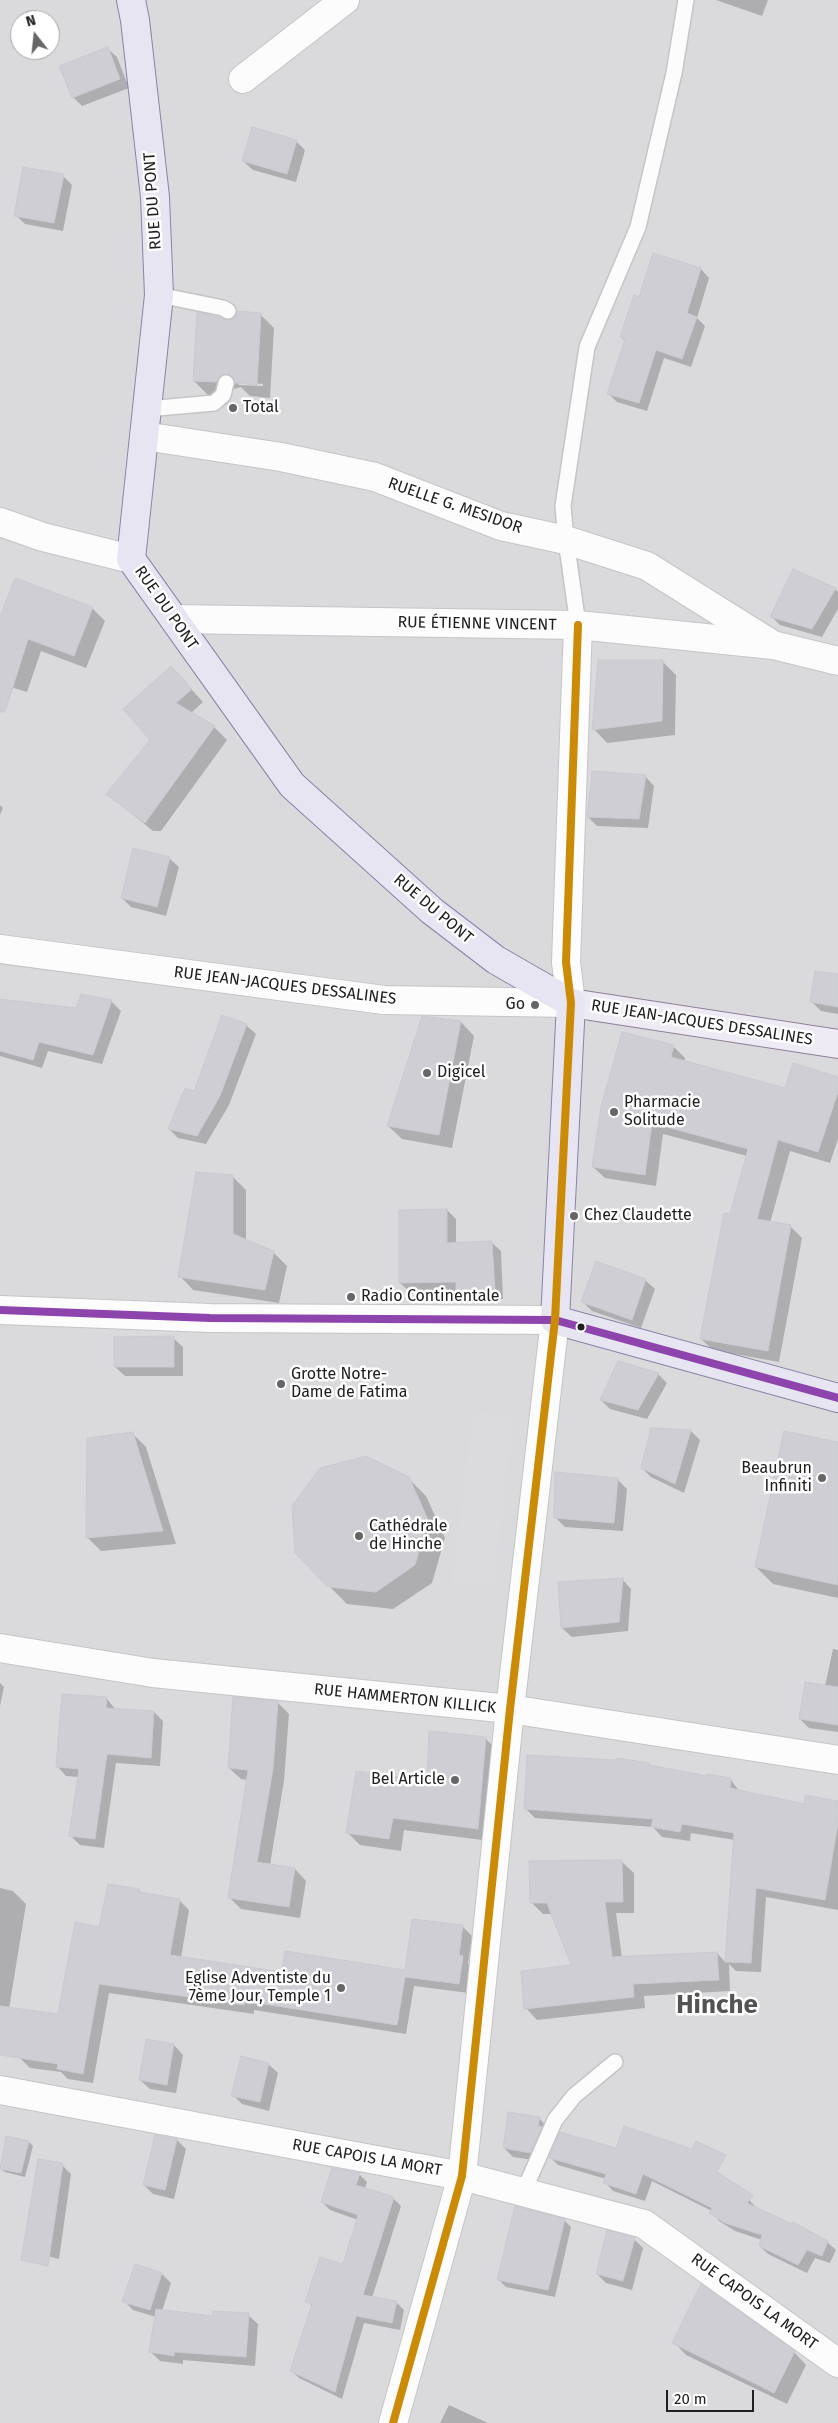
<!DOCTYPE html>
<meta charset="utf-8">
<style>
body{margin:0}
#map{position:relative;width:838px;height:2423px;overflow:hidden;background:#e9e8ee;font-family:"Fira Sans",sans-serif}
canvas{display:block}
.north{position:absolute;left:10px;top:10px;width:50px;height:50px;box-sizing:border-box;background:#fff;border:1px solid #a6a6a6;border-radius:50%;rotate:344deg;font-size:14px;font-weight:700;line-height:20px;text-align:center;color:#202020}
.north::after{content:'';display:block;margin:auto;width:18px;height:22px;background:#666668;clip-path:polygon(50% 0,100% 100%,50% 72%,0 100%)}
.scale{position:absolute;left:666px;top:2390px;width:88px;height:22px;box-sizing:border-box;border:2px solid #202020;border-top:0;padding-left:6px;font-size:15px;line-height:18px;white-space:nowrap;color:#202020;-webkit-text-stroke:4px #fff;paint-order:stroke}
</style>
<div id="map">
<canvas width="838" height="2423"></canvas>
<div class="north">N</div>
<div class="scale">20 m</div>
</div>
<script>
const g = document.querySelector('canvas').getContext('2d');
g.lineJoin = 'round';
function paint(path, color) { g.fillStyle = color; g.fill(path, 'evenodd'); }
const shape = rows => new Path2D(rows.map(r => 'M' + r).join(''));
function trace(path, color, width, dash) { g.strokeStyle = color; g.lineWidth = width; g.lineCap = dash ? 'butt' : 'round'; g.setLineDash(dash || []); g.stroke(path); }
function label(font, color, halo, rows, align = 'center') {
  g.font = font + ' "Fira Sans",sans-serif'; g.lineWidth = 5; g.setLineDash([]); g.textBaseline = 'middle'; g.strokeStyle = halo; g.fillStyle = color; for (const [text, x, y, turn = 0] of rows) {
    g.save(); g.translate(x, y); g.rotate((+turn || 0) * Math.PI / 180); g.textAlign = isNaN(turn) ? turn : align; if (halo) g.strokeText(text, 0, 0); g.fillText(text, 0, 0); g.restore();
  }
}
paint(shape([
 [0,0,838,0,838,2423,0,2423],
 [20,20,50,20,50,50,20,50]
]), '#dadadd');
paint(shape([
 [473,1411,514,1416,493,1588,451,1583]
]), '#dbdadd');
paint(shape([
 [716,0,768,0,762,16],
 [107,48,117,57,129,88,82,106,73,97],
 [296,141,305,150,296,182,253,170,243,161],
 [63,176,72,185,63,231,25,224,16,215],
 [701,269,709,278,697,318,705,326,691,367,664,358,647,411,617,402,608,393,625,341,621,337],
 [260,314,274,328,270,398,250,396,241,387,233,389,230,395,208,395,194,381,228,322],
 [237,382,263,384,263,386,239,385],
 [835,589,838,592,838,609,822,637,780,625,771,616],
 [92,608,105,621,86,668,41,651,27,692,0,684,0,621],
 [662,661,676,675,675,735,607,743,594,729],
 [183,680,203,702,191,713,214,727,227,740,161,831,153,831,108,794,152,740],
 [645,776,654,786,648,828,597,826,588,817],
 [0,805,3,808,0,815],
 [169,858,179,867,166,916,131,907,122,898],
 [838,976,838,1014,821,1011,811,1001],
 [82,996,112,1002,121,1011,102,1064,48,1051,42,1068,0,1056,0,1000,77,1010],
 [423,1018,461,1022,474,1036,452,1148,402,1139,388,1126],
 [246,1025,256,1034,229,1105,206,1144,178,1138,169,1129],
 [673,1046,685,1058,684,1062,786,1090,838,1078,838,1139,830,1163,790,1151,770,1223,790,1226,802,1238,779,1362,713,1350,701,1339,747,1156,663,1134,656,1186,605,1178,593,1167],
 [232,1176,246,1190,246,1241,273,1252,287,1266,279,1303,193,1290,180,1276],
 [447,1210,456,1219,456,1244,491,1242,501,1251,503,1299,467,1301,457,1291,410,1292,400,1283],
 [645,1280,655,1289,641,1328,592,1311,583,1302],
 [173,1338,183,1347,183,1376,125,1376,115,1367],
 [658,1374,667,1383,647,1419,610,1409,601,1400],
 [652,1430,691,1431,700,1440,684,1493,651,1477,642,1468],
 [133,1434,146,1447,176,1544,101,1551,88,1538],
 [838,1443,838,1598,773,1584,756,1567],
 [408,1478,426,1496,445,1538,432,1583,393,1609,347,1604,329,1586],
 [618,1480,627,1489,623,1531,565,1527,556,1518],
 [622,1579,631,1589,628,1631,572,1637,562,1628],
 [833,1649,838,1650,838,1732,809,1728,800,1719,825,1686],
 [0,1683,4,1687,0,1706],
 [107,1699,116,1710,154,1712,163,1721,160,1766,116,1763,104,1848,80,1845,70,1835,79,1777,66,1776,57,1766],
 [278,1703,289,1714,284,1781,270,1865,295,1869,306,1881,300,1918,241,1909,229,1897,248,1780,241,1779,229,1768],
 [485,1738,497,1750,490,1841,404,1830,401,1851,360,1845,348,1833,429,1782],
 [648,1764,651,1767,708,1778,731,1780,740,1792,805,1806,838,1803,838,1910,766,1897,761,1972,736,1971,729,1964,730,1991,644,1996,645,2008,537,2020,526,2008,573,1967,553,1914,543,1914,531,1902,622,1862,634,1873,634,1913,616,1913,622,1958,717,1953,726,1963,735,1840,691,1833,690,1841,662,1837,653,1827,535,1818,525,1808],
 [0,1888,13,1891,26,1904,9,2009,0,2008],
 [139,1890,143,1894,179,1900,189,1910,181,1958,283,1974,406,1972,462,1926,472,1936,468,1963,472,1967,469,1993,414,1986,406,2034,254,2010,254,2014,109,1993,93,2083,68,2079,61,2072,30,2068,20,2058,59,2015,100,1928],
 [174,2045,183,2055,176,2093,150,2089,140,2080],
 [268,2064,278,2073,269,2111,242,2104,233,2095],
 [539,2118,548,2128,540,2161,513,2157,504,2148],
 [7,2137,29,2142,33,2146,25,2177,5,2172,0,2168],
 [177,2140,186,2149,174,2199,153,2194,144,2185],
 [550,2157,702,2175,749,2200,757,2208,827,2242,836,2250,830,2263,815,2258,807,2273,768,2254,760,2246,762,2240,735,2231,719,2221,712,2211,652,2181,645,2201,613,2191,605,2182,606,2179,558,2165],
 [62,2165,71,2174,59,2259,35,2253],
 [359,2174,367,2182,365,2189,393,2198,401,2206,372,2298,396,2302,404,2310,400,2330,364,2323,342,2399,299,2378,291,2370,313,2307,307,2301,344,2266,358,2220,330,2210,322,2202],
 [564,2220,571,2227,555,2297,506,2287,499,2280],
 [634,2239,643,2248,632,2290,606,2283,597,2274],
 [135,2265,162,2274,171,2283,162,2311,214,2318,248,2315,258,2324,255,2366,183,2360,183,2364,160,2361,151,2352,156,2317,133,2310,124,2301],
 [674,2342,794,2352,806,2365,787,2404,686,2355],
 [449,2405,488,2423,440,2423]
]), '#0003');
const building = shape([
 [108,47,120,79,72,98,59,66,108,47],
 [252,127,297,140,287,174,242,161,252,127],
 [23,167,64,174,54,223,14,216,23,167],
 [653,253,701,268,687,313,697,317,682,359,656,350,639,403,607,394,625,339,620,337,634,295,639,297,653,253],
 [237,311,261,313,257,385,235,383,233,377,228,374,220,376,216,382,193,381,197,312,228,320,236,316,237,311],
 [793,569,836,588,812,629,770,617,793,569],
 [15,578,93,607,74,656,28,639,5,712,0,712,0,617,15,578],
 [598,660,663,660,662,721,592,730,598,660],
 [171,666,192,689,176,703,215,726,145,823,106,794,150,740,123,709,171,666],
 [592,771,646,775,639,819,587,817,592,771],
 [133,848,170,857,157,907,121,898,133,848],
 [815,971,838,974,838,1007,810,1002,815,971],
 [81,994,112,1000,93,1055,39,1042,33,1060,0,1051,0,999,76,1008,81,994],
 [222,1015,247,1024,220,1096,197,1136,168,1129,185,1088,194,1091,222,1015],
 [422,1016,461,1021,439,1135,387,1126,422,1016],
 [622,1032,674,1045,671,1057,785,1088,793,1063,838,1077,838,1092,818,1152,778,1140,757,1219,791,1225,768,1351,700,1339,724,1213,730,1214,748,1149,652,1123,645,1175,592,1167,601,1107,622,1032],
 [196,1172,233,1175,233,1234,274,1251,265,1290,178,1277,196,1172],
 [447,1209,447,1243,492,1241,495,1290,456,1292,456,1282,399,1283,399,1210,447,1209],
 [596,1261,646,1279,632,1320,581,1302,596,1261],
 [174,1336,174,1367,114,1367,114,1337,174,1336],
 [618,1361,659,1373,638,1410,600,1400,618,1361],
 [651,1428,691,1430,675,1484,641,1468,651,1428],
 [784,1431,838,1442,838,1585,755,1567,784,1431],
 [133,1432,163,1531,86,1538,87,1438,133,1432],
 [366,1456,409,1477,428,1520,415,1565,376,1592,328,1587,295,1553,292,1506,320,1468,366,1456],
 [555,1472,618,1478,614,1523,554,1518,555,1472],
 [623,1578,619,1622,561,1628,558,1582,623,1578],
 [805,1682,838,1687,838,1725,799,1719,805,1682],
 [62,1694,107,1697,106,1708,154,1711,151,1758,107,1754,95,1839,69,1836,79,1769,56,1767,62,1694],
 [233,1697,278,1701,273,1769,257,1862,295,1868,289,1907,228,1898,248,1770,228,1768,233,1697],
 [429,1731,486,1737,478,1829,393,1818,389,1839,346,1833,356,1771,427,1781,429,1731],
 [527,1755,616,1760,617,1758,649,1763,649,1765,707,1776,707,1774,731,1778,730,1788,804,1804,805,1795,838,1801,838,1823,825,1900,756,1888,751,1963,725,1962,734,1833,682,1824,680,1832,651,1827,653,1819,524,1809,527,1755],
 [622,1860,623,1902,605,1902,612,1957,717,1952,719,1980,633,1984,634,1997,524,2009,521,1971,571,1965,547,1903,530,1903,529,1861,622,1860],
 [108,1884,140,1889,139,1892,180,1899,170,1955,282,1972,285,1951,405,1970,412,1919,463,1925,459,1955,463,1956,459,1984,405,1977,397,2025,245,2001,244,2005,99,1984,83,2074,57,2069,58,2064,0,2055,0,2006,58,2014,75,1922,99,1927,108,1884],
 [146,2039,174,2044,167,2085,139,2080,146,2039],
 [241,2056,269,2063,260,2102,231,2096,241,2056],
 [508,2112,540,2117,538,2126,542,2127,531,2153,503,2148,508,2112],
 [624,2126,692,2149,696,2141,726,2155,717,2172,753,2195,747,2203,792,2224,793,2222,828,2241,822,2256,807,2250,798,2265,759,2246,762,2235,725,2223,709,2213,712,2208,643,2174,636,2194,603,2183,606,2174,549,2158,560,2132,616,2148,624,2126],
 [155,2135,177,2139,165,2190,143,2185,155,2135],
 [6,2136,29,2141,21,2173,0,2169,6,2136],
 [38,2159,63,2163,48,2266,21,2260,38,2159],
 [332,2168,360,2173,356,2185,394,2197,363,2295,397,2301,392,2323,356,2316,335,2392,290,2371,312,2304,305,2302,320,2257,343,2264,358,2215,321,2202,332,2168],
 [515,2206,565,2219,548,2290,497,2280,515,2206],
 [607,2230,635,2238,623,2281,596,2274,607,2230],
 [135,2264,162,2273,150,2310,122,2302,135,2264],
 [701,2284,795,2351,774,2393,672,2343,701,2284],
 [156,2309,213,2316,213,2311,249,2313,246,2357,174,2352,174,2356,149,2352,156,2309]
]);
paint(building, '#ceced4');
trace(building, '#cacad2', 1);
const service = shape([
 [159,295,223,308,228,311],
 [147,409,214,403,223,395,226,383],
 [578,625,566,540,563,506,587,347,638,227,674,73,686,0],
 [523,2193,555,2120,574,2096,615,2062]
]);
const minor = shape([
 [243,79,345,0],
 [144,436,281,457,375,477,501,526,566,540,647,566,773,645],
 [0,522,43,537,131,559],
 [174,619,578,625,773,645,838,661],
 [0,949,384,1000,571,1003,566,962,578,625],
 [0,1310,210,1318,555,1320,510,1709,462,2176,393,2423],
 [0,1648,153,1673,510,1709,838,1760],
 [0,2090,462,2176,644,2224,838,2363]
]);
const secondary = shape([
 [571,1003,838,1044]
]);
const primary = shape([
 [131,0,135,20,155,197,159,295,131,559,292,785,432,911,496,960,571,1003,555,1320,838,1398]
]);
trace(service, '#c5c4c7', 18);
trace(minor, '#c5c4c7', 30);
trace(secondary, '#8e7f99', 30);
trace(primary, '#8984a5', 30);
trace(service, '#fcfcfc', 15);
trace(minor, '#fcfcfc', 28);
trace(secondary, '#efebf4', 28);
trace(primary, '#e6e5f1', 28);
trace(shape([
 [0,1310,210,1318,555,1320,838,1398]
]), '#8e44ad', 8);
trace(shape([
 [393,2423,462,2176,510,1709,555,1320,571,1003,566,962,578,625]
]), '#cc8b06', 8);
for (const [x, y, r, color] of [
 [233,408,5,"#666668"],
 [535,1005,5,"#666668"],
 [427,1073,5,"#666668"],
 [614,1112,5,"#666668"],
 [574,1216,5,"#666668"],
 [351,1297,5,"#666668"],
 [581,1327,4.5,"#202020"],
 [281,1384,5,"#666668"],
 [822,1478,5,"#666668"],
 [359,1536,5,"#666668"],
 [455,1780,5,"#666668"],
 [341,1988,5,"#666668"]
]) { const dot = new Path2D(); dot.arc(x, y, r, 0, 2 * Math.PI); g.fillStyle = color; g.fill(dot); trace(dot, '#fff', 2); }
label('16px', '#202020', '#fff', [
 ["RUE DU PONT",153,201,-94],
 ["RUELLE G. MESIDOR",455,506,19],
 ["RUE DU PONT",166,608,55],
 ["RUE ÉTIENNE VINCENT",477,624,1],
 ["RUE DU PONT",433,909,40],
 ["RUE JEAN-JACQUES DESSALINES",285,986,7],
 ["RUE JEAN-JACQUES DESSALINES",702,1023,9],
 ["RUE HAMMERTON KILLICK",405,1699,6],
 ["RUE CAPOIS LA MORT",367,2158,10],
 ["RUE CAPOIS LA MORT",754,2302,36]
]);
label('16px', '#202020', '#fff', [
 ["Total",243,408],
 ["Go",525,1005,"right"],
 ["Digicel",437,1073],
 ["Pharmacie",624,1103],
 ["Solitude",624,1121],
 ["Chez Claudette",584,1216],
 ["Radio Continentale",361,1297],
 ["Grotte Notre-",291,1375],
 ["Dame de Fatima",291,1393],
 ["Beaubrun",812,1469,"right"],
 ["Infiniti",812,1487,"right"],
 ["Cathédrale",369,1527],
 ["de Hinche",369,1545],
 ["Bel Article",445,1780,"right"],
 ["Eglise Adventiste du",331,1979,"right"],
 ["7ème Jour, Temple 1",331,1997,"right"]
], 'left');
label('bold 26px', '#535353', '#fff', [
 ["Hinche",717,2006]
]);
</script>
